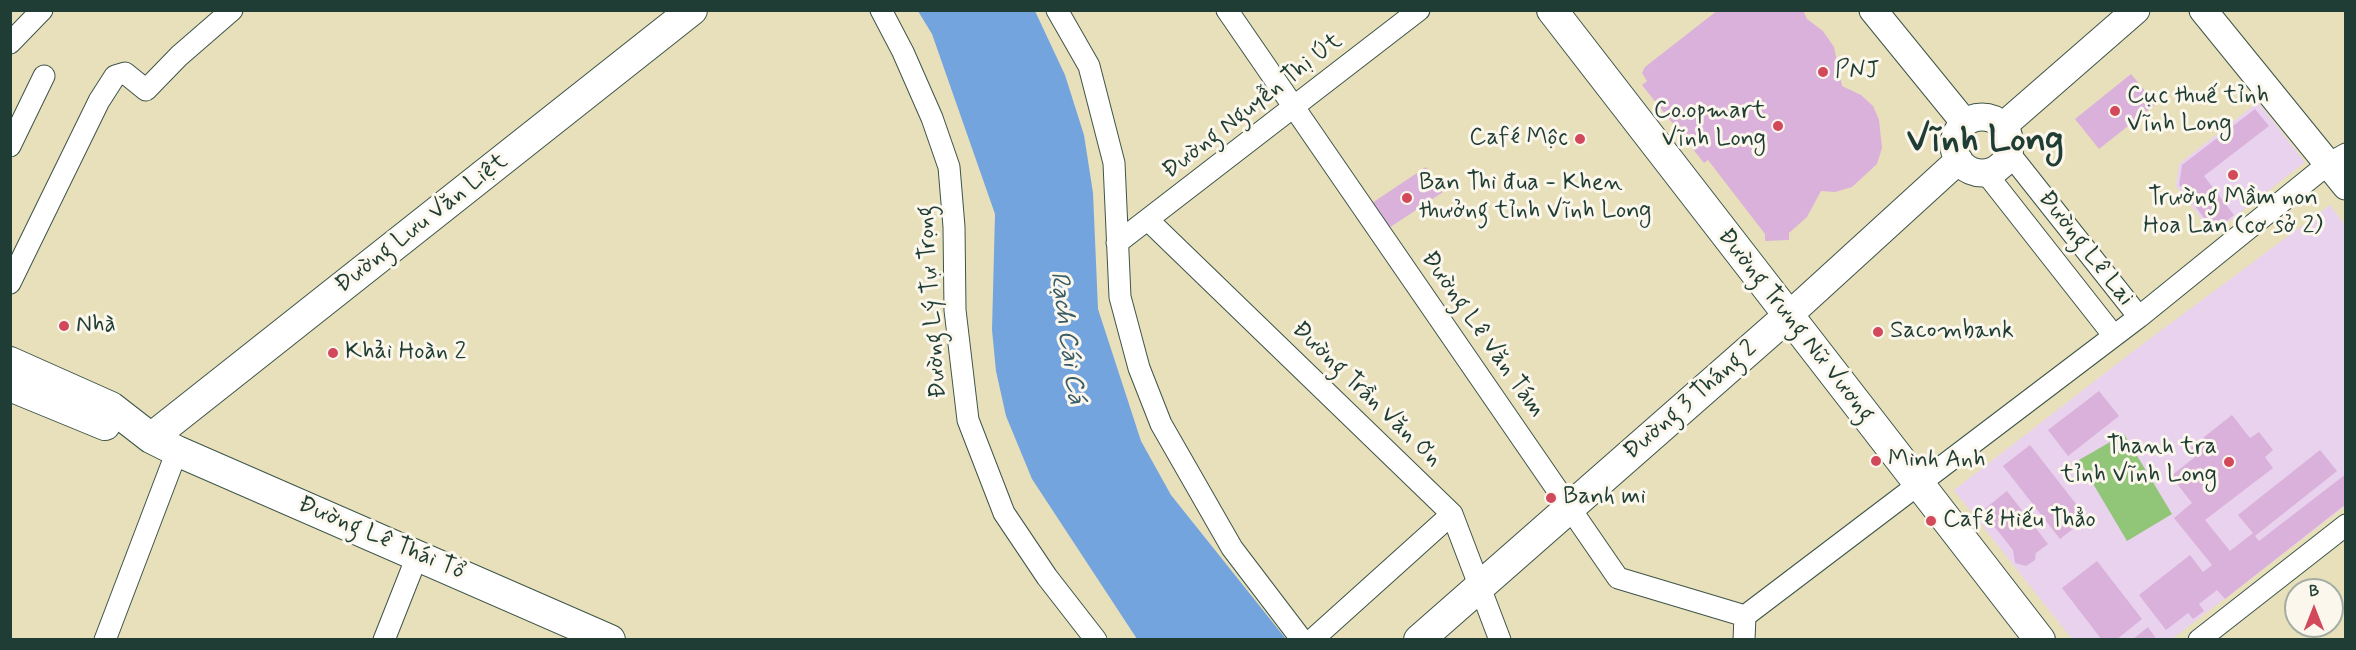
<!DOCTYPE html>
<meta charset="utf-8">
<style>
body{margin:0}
#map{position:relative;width:2356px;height:650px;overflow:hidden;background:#e8e0bb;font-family:Mynerve,sans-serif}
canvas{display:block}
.frame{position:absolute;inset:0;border:12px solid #1f3d34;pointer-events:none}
.north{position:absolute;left:2284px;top:578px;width:60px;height:60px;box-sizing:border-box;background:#fbf7ec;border:2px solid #a3ada2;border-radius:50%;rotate:0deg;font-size:16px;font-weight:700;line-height:24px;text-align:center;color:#1f3d34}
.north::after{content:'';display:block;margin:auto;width:21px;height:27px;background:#d1495b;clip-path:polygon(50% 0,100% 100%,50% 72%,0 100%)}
</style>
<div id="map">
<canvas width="2356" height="650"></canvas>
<div class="frame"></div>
<div class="north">B</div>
</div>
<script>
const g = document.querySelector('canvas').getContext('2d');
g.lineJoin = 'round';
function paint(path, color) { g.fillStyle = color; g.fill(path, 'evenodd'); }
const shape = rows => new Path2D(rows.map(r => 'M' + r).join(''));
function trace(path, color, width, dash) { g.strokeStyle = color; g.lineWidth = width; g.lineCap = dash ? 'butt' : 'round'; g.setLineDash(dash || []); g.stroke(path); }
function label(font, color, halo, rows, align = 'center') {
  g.font = font + ' Mynerve,sans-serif'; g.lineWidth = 6; g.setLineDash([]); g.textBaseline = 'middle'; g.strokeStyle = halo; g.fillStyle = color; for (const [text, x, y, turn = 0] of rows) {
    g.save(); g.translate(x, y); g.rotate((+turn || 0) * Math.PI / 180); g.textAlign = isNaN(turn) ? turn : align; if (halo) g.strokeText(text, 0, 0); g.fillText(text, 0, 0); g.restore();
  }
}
paint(shape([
 [2258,102,2305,162,2213,234,2176,186,2179,164],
 [2330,205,2345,225,2345,506,2172,639,2072,639,1954,490,2140,346]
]), '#e9d2ed');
paint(shape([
 [2124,434,2172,514,2127,541,2079,460]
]), '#91c577');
paint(shape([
 [918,11,1035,11,1065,75,1084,135,1093,193,1098,309,1141,441,1171,495,1286,639,1137,639,1032,479,1006,416,996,371,992,330,995,214,932,34]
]), '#73a4de');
paint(shape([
 [1718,10,1803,10,1807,19,1823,31,1834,47,1842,86,1861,95,1873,106,1879,120,1882,148,1877,164,1852,187,1835,192,1821,191,1807,217,1789,233,1789,240,1765,241,1765,234,1708,160,1704,163,1642,85,1647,81,1642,73,1645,67],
 [2131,74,2156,104,2099,149,2075,119],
 [2255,109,2269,126,2204,176,2234,215,2214,231,2179,185,2182,165],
 [1426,167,1443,192,1389,228,1372,203],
 [2099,391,2119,416,2068,456,2048,430],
 [2232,415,2250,438,2259,432,2273,450,2265,457,2273,468,2205,520,2230,551,2253,533,2238,515,2320,450,2337,471,2255,536,2259,541,2346,474,2346,504,2225,599,2217,590,2199,604,2204,611,2193,619,2188,613,2166,630,2139,595,2190,555,2203,572,2212,565,2174,518,2192,503,2171,476,2195,457,2189,449],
 [2030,445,2087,518,2060,539,2003,466],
 [2007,491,2048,544,2036,553,2035,560,2026,566,2015,563,2013,550,1982,511],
 [2097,561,2142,619,2116,640,2102,640,2062,588],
 [2148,627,2157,640,2132,640]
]), '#dab1da');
const minor = shape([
 [881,10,903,52,932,118,949,167,954,227,955,310,968,420,1004,513,1047,577,1096,640],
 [1057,10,1089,66,1114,163,1120,297,1139,368,1161,424,1232,548,1302,640],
 [1227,10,1618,578,1745,616],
 [10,43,42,10],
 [10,146,44,76],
 [2009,153,2139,317],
 [1985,172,2114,336],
 [1148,220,1452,514,1500,640],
 [1117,243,1419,10],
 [10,283,99,101,115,76,125,73,146,90,179,56,232,10],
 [1745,616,2139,317,2328,164,2346,154],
 [105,640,177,451],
 [384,640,418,554],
 [1312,640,1452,514],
 [1744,640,1745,616],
 [2199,640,2346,525]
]);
const tertiary = shape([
 [1873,10,1965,123],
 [2203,10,2346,186],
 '1954 145a28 28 0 1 1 56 0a28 28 0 1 1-56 0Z',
 [2003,126,2136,10],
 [1788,316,1959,160]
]);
const secondary = shape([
 [1552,10,2040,640],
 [10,362,111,407,151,438,177,451,610,640],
 [10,386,105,425],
 [151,438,692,10],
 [1419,640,1788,316]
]);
trace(minor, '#3d5548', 23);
trace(tertiary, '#3d5548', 29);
trace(secondary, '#3d5548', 32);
trace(minor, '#fff', 21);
trace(tertiary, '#fff', 27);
trace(secondary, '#fff', 30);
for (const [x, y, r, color] of [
 [1823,72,6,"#d1495b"],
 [2115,111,6,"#d1495b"],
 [1778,126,6,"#d1495b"],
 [1580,139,6,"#d1495b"],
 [2233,175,6,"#d1495b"],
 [1407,198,6,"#d1495b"],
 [64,326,6,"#d1495b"],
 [1878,332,6,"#d1495b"],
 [333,353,6,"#d1495b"],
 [1876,461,6,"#d1495b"],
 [2229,462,6,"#d1495b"],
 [1551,498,6,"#d1495b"],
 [1931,521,6,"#d1495b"]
]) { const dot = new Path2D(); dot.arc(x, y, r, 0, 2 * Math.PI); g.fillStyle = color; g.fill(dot); trace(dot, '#fbf7ec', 2); }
label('24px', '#1f3d34', '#fbf7ec', [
 ["PNJ",1835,72],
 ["Cục thuế tỉnh",2127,97],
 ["Vĩnh Long",2127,125],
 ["Co.opmart",1766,112,"right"],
 ["Vĩnh Long",1766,140,"right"],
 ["Café Mộc",1568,139,"right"],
 ["Ban Thi đua - Khen",1419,184],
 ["thưởng tỉnh Vĩnh Long",1419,212],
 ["Trường Mầm non",2233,199,"center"],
 ["Hoa Lan (cơ sở 2)",2233,227,"center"],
 ["Nhà",76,326],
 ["Sacombank",1890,332],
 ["Khải Hoàn 2",345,353],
 ["Thanh tra",2217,448,"right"],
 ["tỉnh Vĩnh Long",2217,476,"right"],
 ["Minh Anh",1888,461],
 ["Banh mi",1563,498],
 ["Café Hiếu Thẳo",1943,521]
], 'left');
label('24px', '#1f3d34', '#fbf7ec', [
 ["Đường Nguyễn Thị Út",1253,107,-38],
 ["Đường Lưu Văn Liệt",422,224,-38],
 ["Đường Lê Lai",2085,249,52],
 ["Đường Lý Tự Trọng",933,302,-94],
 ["Đường Trưng Nữ Vương",1795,326,52],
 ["Đường Lê Văn Tám",1482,335,55],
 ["Đường Trần Văn Ơn",1366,395,44],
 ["Đường 3 Tháng 2",1691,401,-41],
 ["Đường Lê Thái Tổ",381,539,23]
]);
label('italic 26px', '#385c67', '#fbf7ec', [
 ["Rạch Cái Cá",1066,338,82]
]);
label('bold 36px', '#1f3d34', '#fbf7ec', [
 ["Vĩnh Long",1985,142]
]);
</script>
